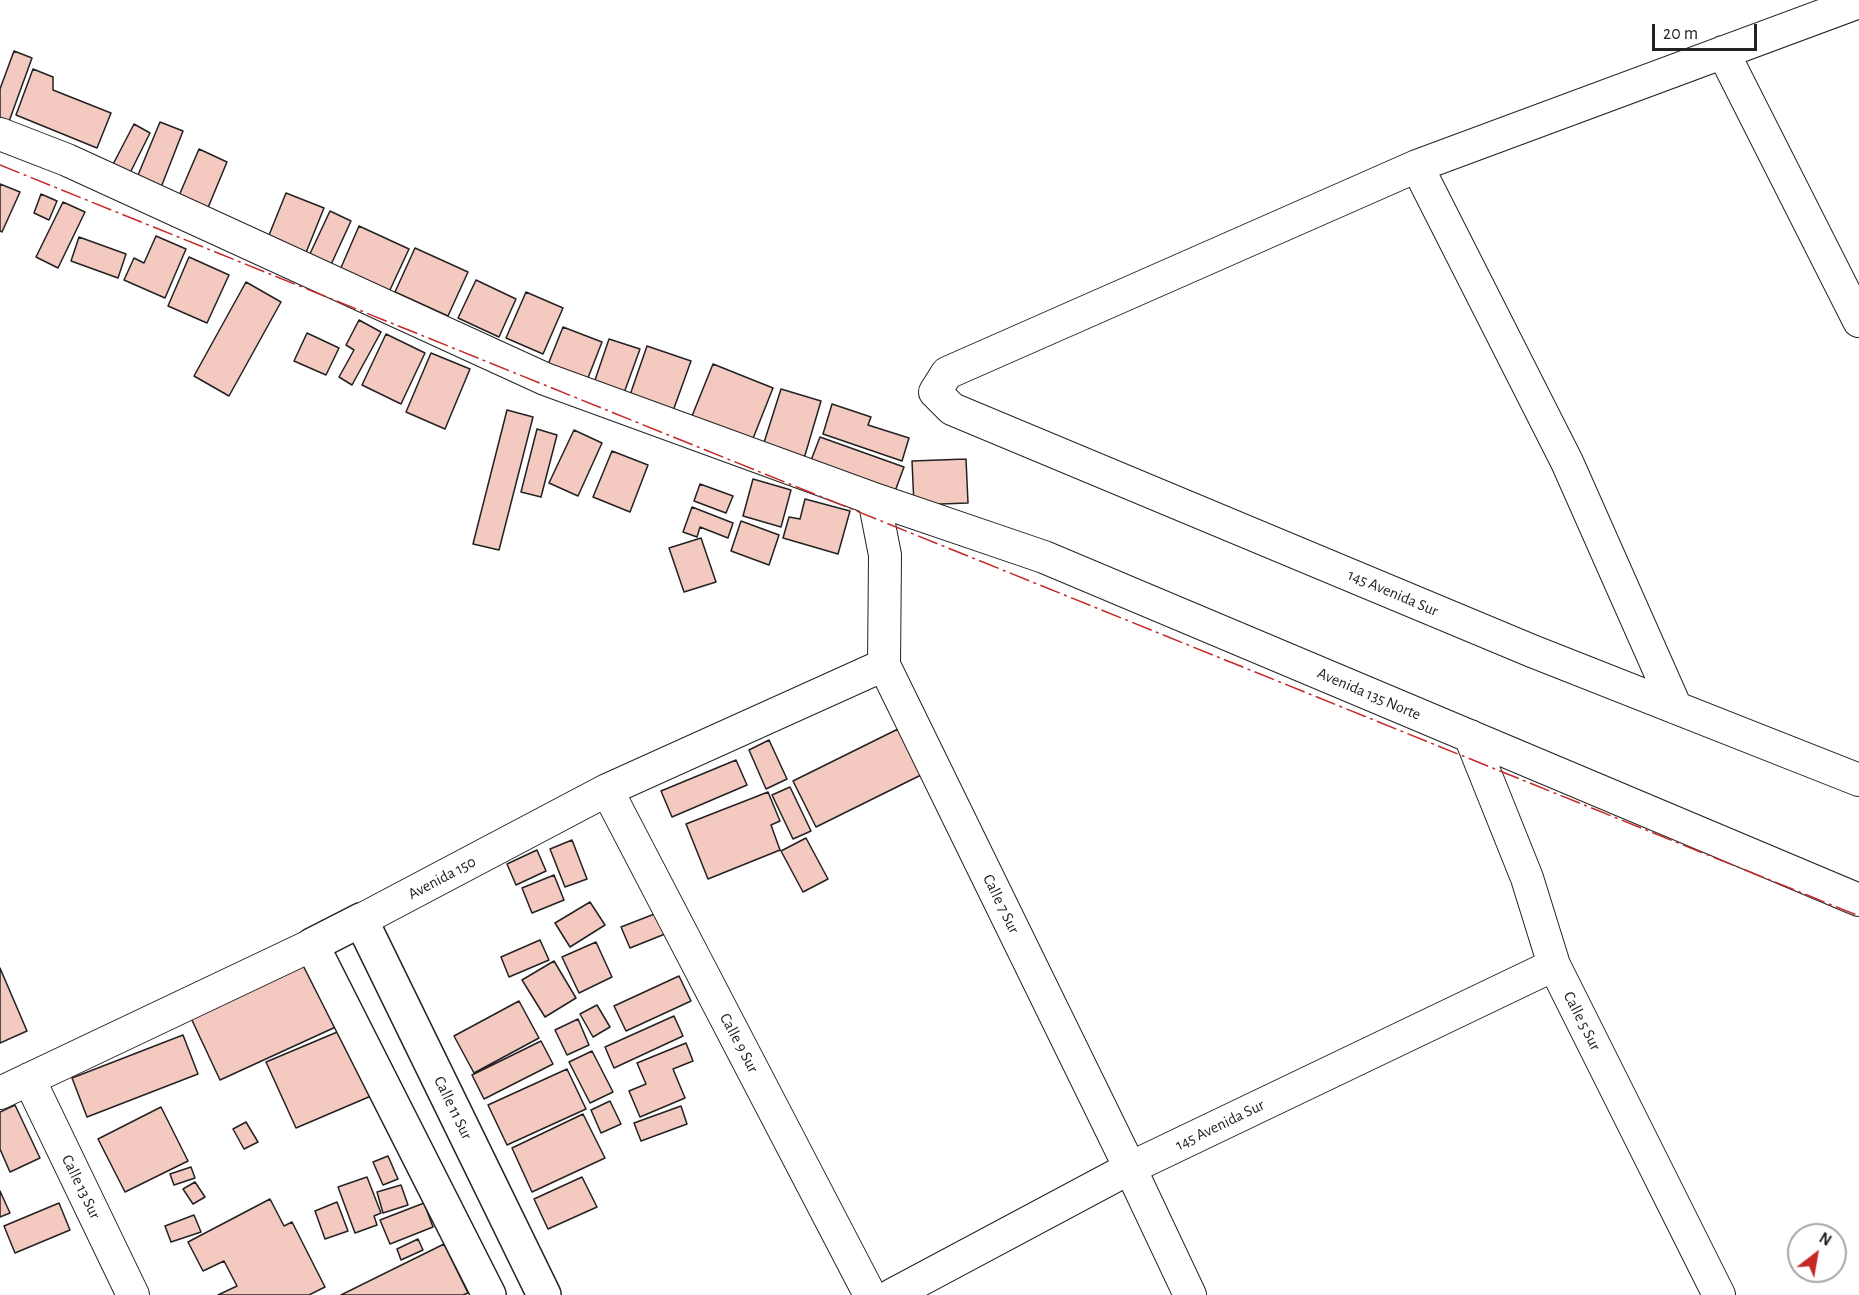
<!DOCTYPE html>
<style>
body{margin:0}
#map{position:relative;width:1859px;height:1295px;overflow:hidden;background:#fff;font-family:"Alegreya Sans",sans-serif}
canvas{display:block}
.north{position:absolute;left:1787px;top:1223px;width:60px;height:60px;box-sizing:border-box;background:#fff;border:2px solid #a7a7a7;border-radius:50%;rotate:31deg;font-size:16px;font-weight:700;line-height:24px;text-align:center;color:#222}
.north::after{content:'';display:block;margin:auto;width:21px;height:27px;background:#c62828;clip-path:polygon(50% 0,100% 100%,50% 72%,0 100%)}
.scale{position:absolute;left:1652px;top:24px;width:105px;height:27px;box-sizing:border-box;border:3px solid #222;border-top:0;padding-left:8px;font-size:18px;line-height:21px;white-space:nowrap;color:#222;-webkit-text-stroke:4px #fff;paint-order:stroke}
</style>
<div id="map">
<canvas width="1859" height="1295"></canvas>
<div class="north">N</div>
<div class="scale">20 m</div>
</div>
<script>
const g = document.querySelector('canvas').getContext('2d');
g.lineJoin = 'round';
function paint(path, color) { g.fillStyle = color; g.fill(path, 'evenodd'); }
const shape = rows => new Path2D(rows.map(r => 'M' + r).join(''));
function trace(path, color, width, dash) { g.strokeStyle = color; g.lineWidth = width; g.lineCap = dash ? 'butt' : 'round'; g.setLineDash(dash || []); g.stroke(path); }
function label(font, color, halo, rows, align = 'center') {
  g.font = font + ' "Alegreya Sans",sans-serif'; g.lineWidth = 4.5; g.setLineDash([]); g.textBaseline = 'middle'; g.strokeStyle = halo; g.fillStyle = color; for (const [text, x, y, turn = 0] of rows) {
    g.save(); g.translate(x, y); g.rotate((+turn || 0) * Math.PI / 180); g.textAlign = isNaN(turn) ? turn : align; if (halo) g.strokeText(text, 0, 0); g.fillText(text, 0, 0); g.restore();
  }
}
const building = shape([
 [14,51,32,58,7,127,0,124,0,89,14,51],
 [33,69,53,77,53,90,111,113,97,148,16,115,33,69],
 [160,122,183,131,160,190,136,180,160,122],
 [134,124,150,133,126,181,109,172,134,124],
 [199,149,227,162,207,210,178,198,199,149],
 [0,184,20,192,2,232,0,231,0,184],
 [286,193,324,208,303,260,265,245,286,193],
 [41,194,57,201,49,220,34,213,41,194],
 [63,202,85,212,58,268,36,257,63,202],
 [330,211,351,221,329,269,308,258,330,211],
 [359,226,409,249,389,292,340,270,359,226],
 [156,236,186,249,165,298,124,280,134,258,144,263,156,236],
 [79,237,126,254,118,278,71,261,79,237],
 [415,248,468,272,448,316,395,292,415,248],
 [189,257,229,275,207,323,168,306,189,257],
 [476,280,516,299,499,337,458,318,476,280],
 [246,282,281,302,229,396,194,376,246,282],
 [526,292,563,308,543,354,506,338,526,292],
 [359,320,381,332,352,385,339,377,354,350,346,345,359,320],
 [563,327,602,342,586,383,547,367,563,327],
 [307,333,339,348,326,375,294,361,307,333],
 [386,334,425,353,401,404,362,385,386,334],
 [609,339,640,349,624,393,594,383,609,339],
 [647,346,691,361,673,411,630,395,647,346],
 [431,353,470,369,445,429,406,412,431,353],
 [713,364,773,388,752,441,692,416,713,364],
 [781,389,821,401,803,462,762,449,781,389],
 [832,404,871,417,868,425,909,438,902,461,823,434,832,404],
 [507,410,533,417,499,550,473,544,507,410],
 [537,429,557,435,541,497,521,492,537,429],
 [574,430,602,443,578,496,549,483,574,430],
 [820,437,904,467,894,494,810,463,820,437],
 [612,451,648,465,630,512,593,497,612,451],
 [966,459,968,503,914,505,912,461,966,459],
 [753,479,791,490,781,527,743,516,753,479],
 [700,484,733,496,726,513,694,501,700,484],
 [805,499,850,511,838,554,783,538,789,517,800,519,805,499],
 [692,507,733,523,728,538,700,527,697,537,683,532,692,507],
 [741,521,779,535,769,565,731,551,741,521],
 [701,538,716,582,684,592,669,548,701,538],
 [898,729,921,775,816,827,793,781,898,729],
 [769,740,787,779,766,789,749,750,769,740],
 [736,760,747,785,672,817,661,791,736,760],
 [790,787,811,831,793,839,772,795,790,787],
 [768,792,780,821,771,825,780,850,708,879,686,824,768,792],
 [806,838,828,879,803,892,781,851,806,838],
 [572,840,587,879,565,887,550,849,572,840],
 [537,850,546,871,516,885,507,864,537,850],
 [554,875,564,900,532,913,522,888,554,875],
 [590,902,605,925,570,947,555,923,590,902],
 [657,913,665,934,630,948,621,927,657,913],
 [540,940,549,960,509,977,501,957,540,940],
 [596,942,612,977,579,993,562,957,596,942],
 [311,961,340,1025,220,1080,190,1016,311,961],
 [554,961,576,998,545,1017,522,980,554,961],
 [0,968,27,1031,0,1043,0,968],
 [679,976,691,1001,626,1031,614,1006,679,976],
 [519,1001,539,1038,474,1073,454,1036,519,1001],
 [597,1005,610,1027,593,1037,580,1014,597,1005],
 [674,1016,683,1036,614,1068,605,1047,674,1016],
 [578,1019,589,1045,567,1055,555,1030,578,1019],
 [342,1030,371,1096,296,1128,266,1062,342,1030],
 [183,1035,198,1074,87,1117,72,1078,183,1035],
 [541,1041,553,1064,484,1099,472,1075,541,1041],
 [686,1043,693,1061,673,1069,685,1098,640,1117,629,1091,646,1084,637,1063,686,1043],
 [592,1051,613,1092,590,1103,569,1062,592,1051],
 [567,1069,586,1109,507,1145,488,1105,567,1069],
 [610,1101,621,1124,601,1133,591,1110,610,1101],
 [15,1105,40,1158,10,1172,0,1149,0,1112,15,1105],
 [681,1106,687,1124,641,1141,634,1123,681,1106],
 [161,1107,188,1161,125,1192,98,1139,161,1107],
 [583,1114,605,1158,532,1192,512,1148,583,1114],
 [246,1122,258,1142,244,1149,233,1129,246,1122],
 [388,1156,398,1179,383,1185,373,1162,388,1156],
 [191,1167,195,1178,174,1185,170,1174,191,1167],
 [367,1177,381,1213,374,1216,377,1225,355,1233,338,1187,367,1177],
 [582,1177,597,1207,548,1229,534,1199,582,1177],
 [195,1182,205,1197,193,1204,183,1189,195,1182],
 [401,1185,408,1205,383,1213,377,1192,401,1185],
 [0,1191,10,1213,0,1217,0,1191],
 [270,1199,284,1226,292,1222,325,1287,309,1295,218,1295,237,1286,224,1261,203,1271,188,1242,270,1199],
 [337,1202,348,1231,325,1239,315,1211,337,1202],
 [59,1203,70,1230,15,1253,4,1226,59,1203],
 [424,1203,433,1227,390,1244,380,1220,424,1203],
 [194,1215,201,1232,171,1242,165,1226,194,1215],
 [418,1239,423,1250,401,1260,397,1249,418,1239],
 [444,1244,468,1293,463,1295,341,1295,444,1244]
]);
paint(building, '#f3c9c0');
trace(building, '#222', 1.5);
const street = shape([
 [1859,2,1417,166,947,373,935,392,952,409,1532,651,1859,780],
 [1723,52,1859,321],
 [0,134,67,160,545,379,874,499,1044,557,1859,900],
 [1417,166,1567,462,1676,708],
 [874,499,885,555,884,665,1130,1168,1190,1295],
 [1470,736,1527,878,1554,965,1719,1295],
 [607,790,870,1295],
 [361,920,607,790,884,665],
 [29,1079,133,1295],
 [0,1093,312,945],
 [892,1295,1130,1168,1554,965]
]);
const secondary = shape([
 [489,1295,312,945,361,920,544,1295]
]);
trace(street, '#222', 34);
trace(secondary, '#222', 36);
trace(street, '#fff', 32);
trace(secondary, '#fff', 33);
trace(shape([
 [0,165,1859,916]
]), '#c62828', 1.5, [21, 4.5, 3, 4.5]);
label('16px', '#222', '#fff', [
 ["145 Avenida Sur",1393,593,23],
 ["Avenida 135 Norte",1369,694,23],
 ["Avenida 150",442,878,-28],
 ["Calle 7 Sur",1001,904,64],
 ["Calle 5 Sur",1582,1021,63],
 ["Calle 9 Sur",739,1043,62],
 ["Calle 11 Sur",453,1108,64],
 ["145 Avenida Sur",1220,1125,-26],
 ["Calle 13 Sur",81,1187,64]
]);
</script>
